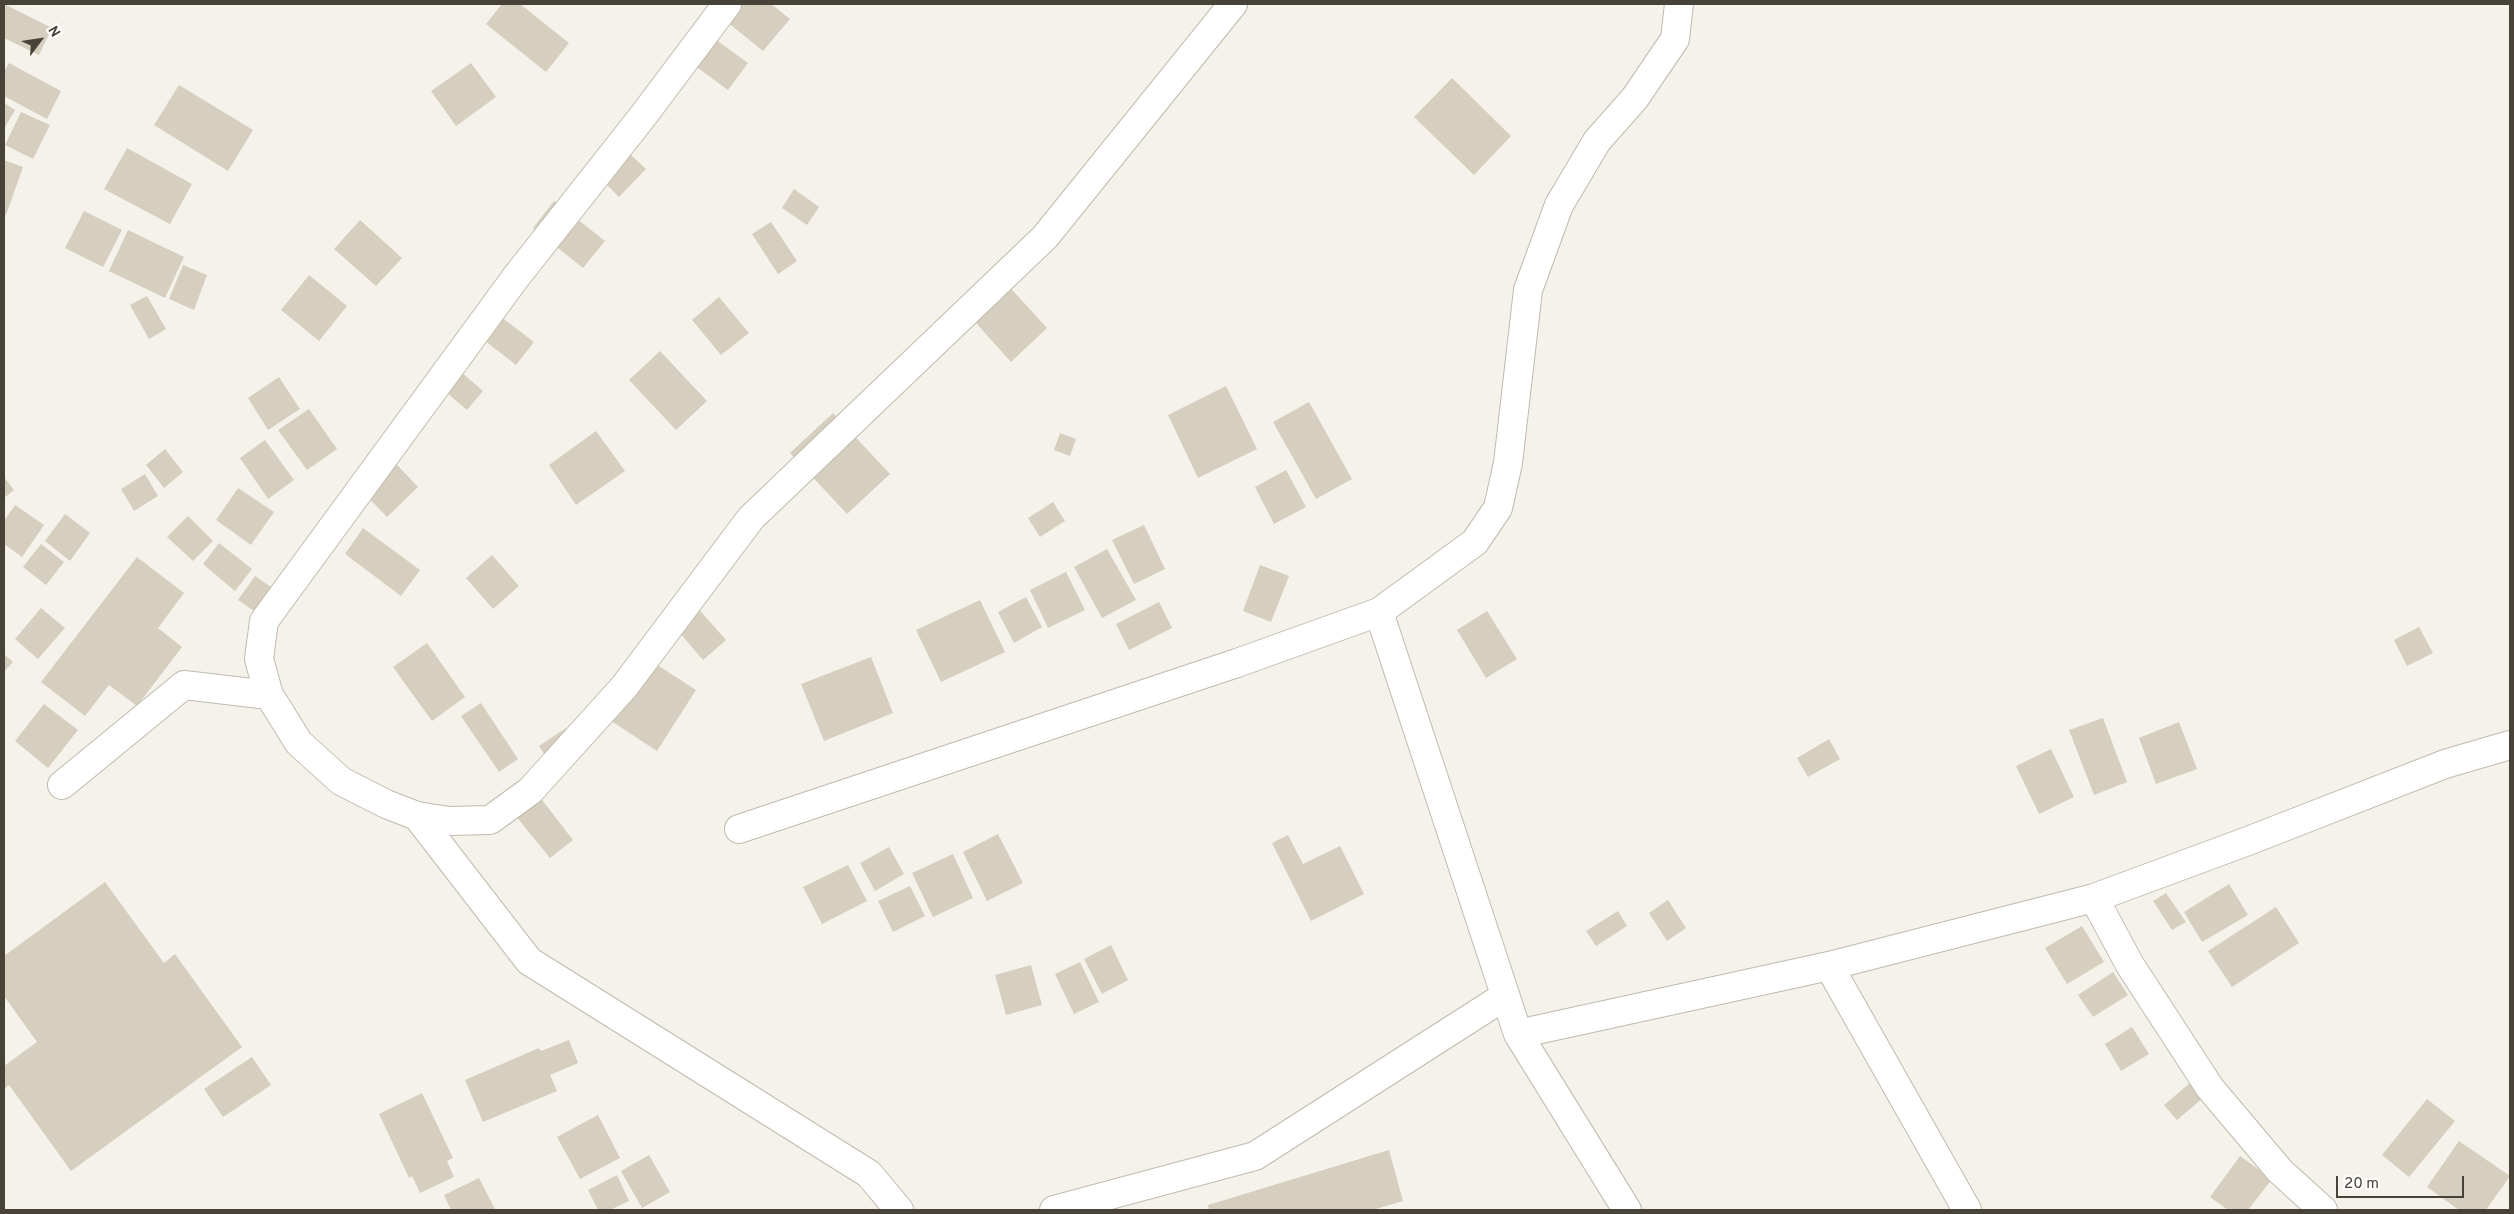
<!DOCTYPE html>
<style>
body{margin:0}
#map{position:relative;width:2514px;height:1214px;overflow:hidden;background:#f4f2ea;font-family:Overpass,sans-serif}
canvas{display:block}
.frame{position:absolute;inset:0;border:5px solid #484339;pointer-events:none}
.north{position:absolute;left:15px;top:15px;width:50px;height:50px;-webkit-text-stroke:4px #fff;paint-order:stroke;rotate:59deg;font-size:14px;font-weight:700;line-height:20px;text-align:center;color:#484339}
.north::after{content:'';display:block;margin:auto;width:18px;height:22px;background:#484339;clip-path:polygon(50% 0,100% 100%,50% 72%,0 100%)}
.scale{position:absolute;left:2336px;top:1176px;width:128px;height:22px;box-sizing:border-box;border:2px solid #484339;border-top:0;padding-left:6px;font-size:15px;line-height:18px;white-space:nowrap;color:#484339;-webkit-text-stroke:4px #fff;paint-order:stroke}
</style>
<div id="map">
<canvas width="2514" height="1214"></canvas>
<div class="frame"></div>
<div class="north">N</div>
<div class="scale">20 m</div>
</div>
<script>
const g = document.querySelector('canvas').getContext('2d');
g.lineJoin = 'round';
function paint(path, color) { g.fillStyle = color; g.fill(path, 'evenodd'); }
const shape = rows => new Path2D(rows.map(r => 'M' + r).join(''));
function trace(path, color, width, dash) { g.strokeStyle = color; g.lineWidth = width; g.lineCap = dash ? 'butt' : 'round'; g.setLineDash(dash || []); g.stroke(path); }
paint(shape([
 [4,4,52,28,39,55,4,38],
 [502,4,520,4,569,43,546,72,486,24],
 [715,4,771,4,790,19,763,51,711,9],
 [700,28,748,63,728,90,680,55],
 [9,63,61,91,47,119,4,96,4,72],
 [471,63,496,97,456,126,431,91],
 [1452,78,1511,136,1474,175,1414,117],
 [179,85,253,130,228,171,154,125],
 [4,103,15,110,4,129],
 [21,112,50,125,33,159,5,145],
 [615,140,646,169,619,197,589,167],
 [127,148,192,184,170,224,104,189],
 [4,160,23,167,6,215,4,214],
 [794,189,819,207,807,225,782,208],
 [554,201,605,241,583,268,533,228],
 [84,211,122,230,103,267,65,248],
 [360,220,402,258,376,286,334,249],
 [771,222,797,261,778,274,752,234],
 [128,230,184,257,165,298,109,271],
 [183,265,207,275,194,310,169,299],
 [995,271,1047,328,1011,362,959,304],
 [309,275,347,306,319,341,281,310],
 [147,296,166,329,149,339,130,305],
 [719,297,749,333,721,355,692,320],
 [484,304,534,342,516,365,466,326],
 [660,351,707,401,676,430,629,380],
 [445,358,483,391,467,410,429,378],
 [279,377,300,409,268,430,248,398],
 [1226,386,1257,449,1198,478,1168,415],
 [1309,402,1352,479,1316,499,1273,422],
 [309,409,337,449,307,470,278,430],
 [833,413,890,474,847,514,790,453],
 [596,431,625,471,576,505,549,465],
 [1060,433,1076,439,1070,456,1054,450],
 [265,440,294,480,268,499,240,458],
 [165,449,183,472,164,488,146,465],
 [385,452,418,487,387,517,353,482],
 [1286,470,1306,507,1274,524,1255,487],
 [145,474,158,496,134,511,121,489],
 [4,477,14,490,4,498],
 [238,488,274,512,251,545,216,520],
 [1053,502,1065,521,1040,537,1028,518],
 [15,505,44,525,22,557,4,544,4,521],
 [65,514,90,533,70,561,45,541],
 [188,516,213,541,193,561,167,537],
 [1144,525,1165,569,1134,584,1112,540],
 [363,528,420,570,401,596,345,554],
 [219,543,252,569,235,591,203,564],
 [41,544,64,562,46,585,23,567],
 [1107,549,1136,600,1102,618,1074,567],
 [492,555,519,586,493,609,466,578],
 [137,557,184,593,158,628,182,647,137,706,109,685,85,716,41,682],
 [1260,565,1289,576,1271,622,1243,611],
 [1066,572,1085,610,1048,628,1030,590],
 [255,576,274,589,257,613,238,600],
 [1026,597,1042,627,1014,643,998,612],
 [980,600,1005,652,941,682,916,630],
 [1159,602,1172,628,1129,650,1116,624],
 [695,605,726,640,703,660,673,625],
 [41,608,65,628,38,659,15,639],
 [1487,611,1517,659,1486,678,1457,630],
 [2419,627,2433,653,2407,666,2394,640],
 [427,643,465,697,432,721,393,667],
 [639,653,696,690,657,751,599,713],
 [4,654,13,662,4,672],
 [871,657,893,713,824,741,801,684],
 [481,703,518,759,499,772,461,716],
 [44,704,78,730,48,768,15,741],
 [2103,718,2127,782,2094,795,2069,730],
 [2179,722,2197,769,2156,784,2139,738],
 [566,728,582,754,555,771,539,746],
 [1829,739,1840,759,1808,777,1797,758],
 [2051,749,2074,797,2039,814,2016,766],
 [539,796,573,840,550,858,515,815],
 [998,834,1023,883,987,901,963,852],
 [1288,835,1303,864,1340,846,1364,894,1311,921,1272,843],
 [889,847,904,874,875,891,860,863],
 [953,854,973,898,933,917,912,873],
 [848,865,867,901,822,924,803,887],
 [105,882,164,963,175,954,242,1047,71,1171,9,1085,4,1089,4,1066,37,1042,4,996,4,956],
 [2229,884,2248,915,2202,942,2184,912],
 [910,886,925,916,893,932,878,901],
 [2166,893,2186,922,2172,930,2153,901],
 [1668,900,1686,928,1667,941,1649,913],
 [2276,907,2299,943,2232,987,2208,951],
 [1618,911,1627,926,1596,946,1586,931],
 [2082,926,2104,962,2067,984,2045,948],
 [1111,945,1128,980,1102,994,1084,959],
 [1080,962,1099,1002,1074,1014,1055,974],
 [1031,965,1042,1005,1006,1015,995,975],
 [2113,972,2128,995,2093,1017,2078,995],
 [2132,1027,2149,1054,2121,1071,2105,1044],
 [569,1040,578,1063,550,1075,557,1091,483,1122,465,1080,539,1048,541,1051],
 [252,1057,271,1085,223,1117,204,1089],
 [2190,1083,2203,1098,2177,1120,2164,1105],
 [422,1093,453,1158,447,1161,454,1177,420,1193,412,1176,409,1178,379,1114],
 [2427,1099,2455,1121,2409,1177,2382,1155],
 [598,1115,620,1158,580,1179,557,1137],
 [2459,1141,2510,1176,2486,1210,2459,1210,2427,1187],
 [1389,1150,1403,1201,1372,1210,1209,1210,1208,1205],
 [649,1155,670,1192,642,1208,621,1171],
 [2240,1156,2272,1179,2248,1210,2228,1210,2210,1197],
 [617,1175,629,1201,610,1210,598,1210,588,1190],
 [479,1178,495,1209,451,1210,444,1195]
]), '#d6cfc0');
const minor = shape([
 [727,4,643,116,516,277,264,621,259,659,269,695,299,743,341,781,386,804,417,816,449,821,490,820,530,791,624,687,751,518,1045,237,1233,4],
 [1379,612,1518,1034,1627,1210],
 [62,785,184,685,269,695],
 [417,816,529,961,869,1174,899,1210],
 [739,829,1237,663,1379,612,1475,542,1498,508,1508,463,1528,290,1559,205,1597,141,1635,98,1675,39,1679,4],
 [2094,898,2130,965,2210,1088,2280,1171,2323,1210],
 [1829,966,1967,1210],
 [1518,1034,1829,966,2094,898,2248,841,2445,764,2510,745],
 [1054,1210,1255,1156,1505,996]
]);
trace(minor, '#c0bbad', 30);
trace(minor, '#fff', 28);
</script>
